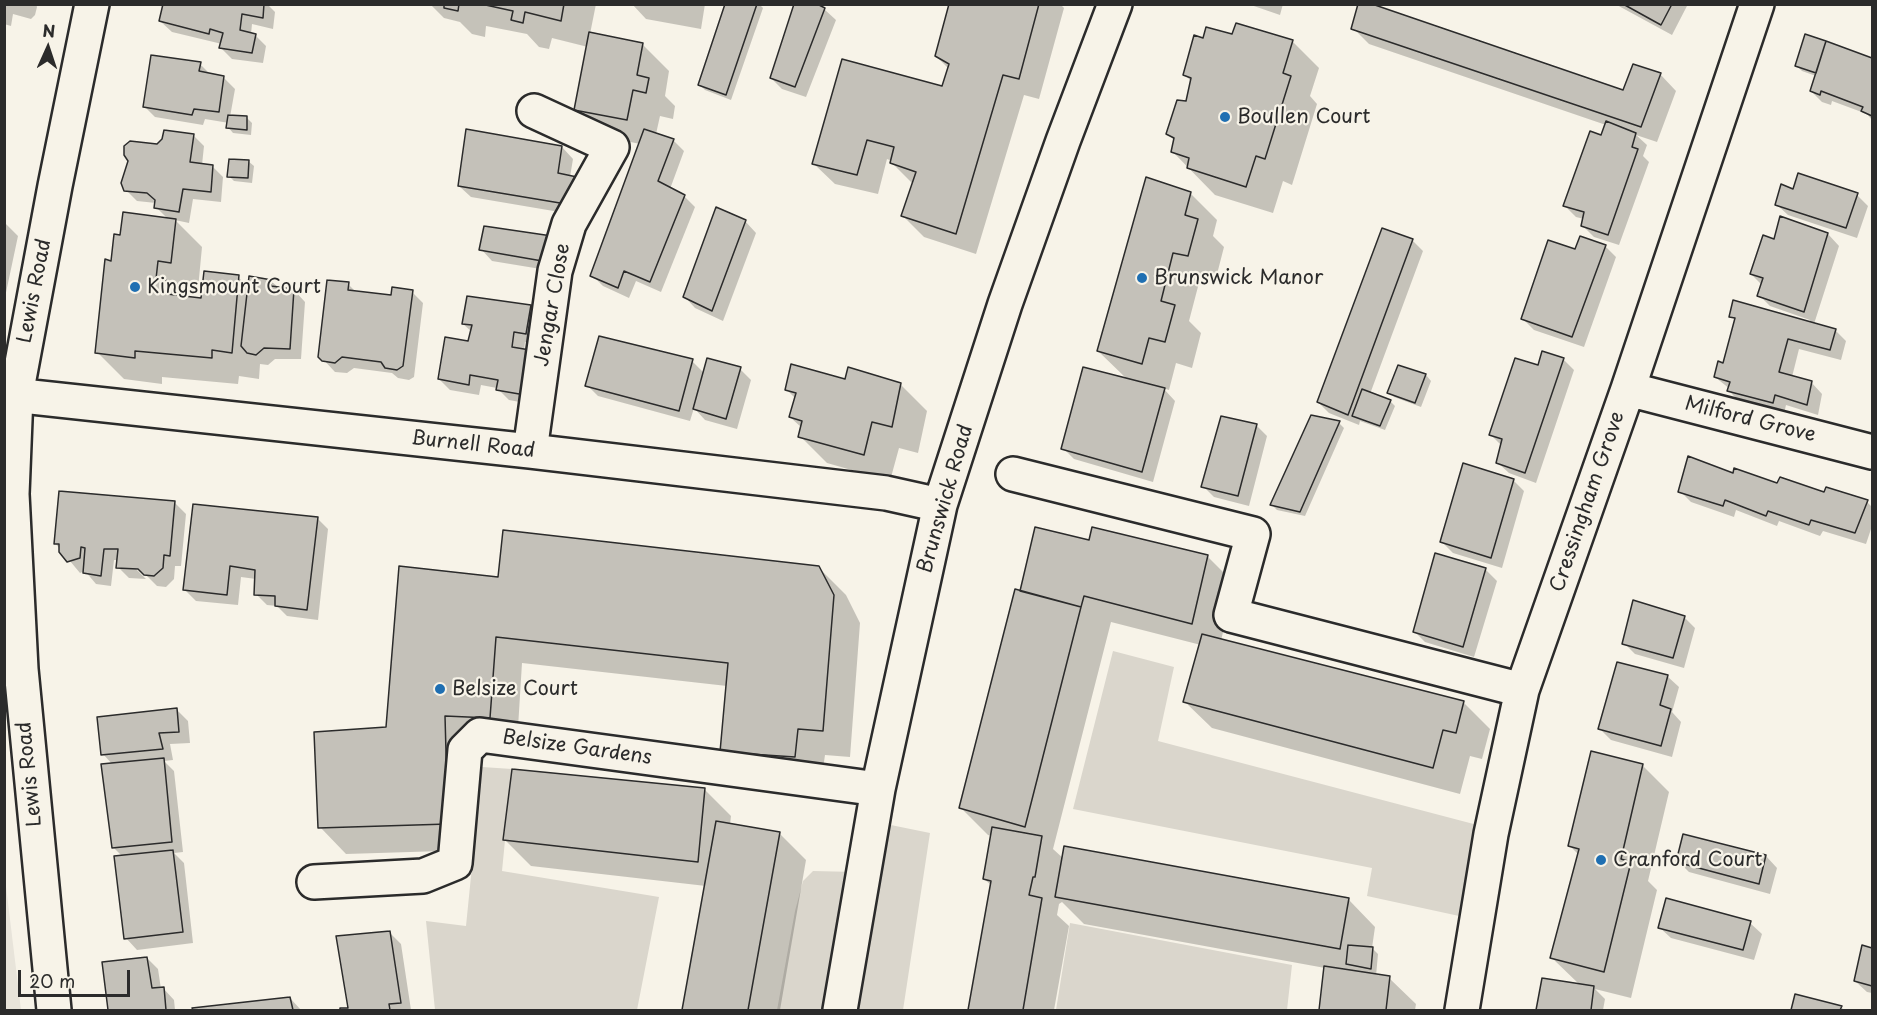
<!DOCTYPE html>
<style>
body{margin:0}
#map{position:relative;width:1877px;height:1015px;overflow:hidden;background:#f7f3e8;font-family:"Playpen Sans",sans-serif}
canvas{display:block}
.frame{position:absolute;inset:0;border:6px solid #2b2b2b;pointer-events:none}
.north{position:absolute;left:18px;top:18px;width:60px;height:60px;-webkit-text-stroke:4px #f7f3e8;paint-order:stroke;rotate:3deg;font-size:16px;font-weight:700;line-height:24px;text-align:center;color:#2b2b2b}
.north::after{content:'';display:block;margin:auto;width:21px;height:27px;background:#2b2b2b;clip-path:polygon(50% 0,100% 100%,50% 72%,0 100%)}
.scale{position:absolute;left:18px;top:970px;width:112px;height:27px;box-sizing:border-box;border:3px solid #2b2b2b;border-top:0;padding-left:8px;font-size:18px;line-height:21px;white-space:nowrap;color:#2b2b2b;-webkit-text-stroke:4px #f7f3e8;paint-order:stroke}
</style>
<div id="map">
<canvas width="1877" height="1015"></canvas>
<div class="frame"></div>
<div class="north">N</div>
<div class="scale">20 m</div>
</div>
<script>
const g = document.querySelector('canvas').getContext('2d');
g.lineJoin = 'round';
function paint(path, color) { g.fillStyle = color; g.fill(path, 'evenodd'); }
const shape = rows => new Path2D(rows.map(r => 'M' + r).join(''));
function trace(path, color, width, dash) { g.strokeStyle = color; g.lineWidth = width; g.lineCap = dash ? 'butt' : 'round'; g.setLineDash(dash || []); g.stroke(path); }
function label(font, color, halo, rows, align = 'center') {
  g.font = font + ' "Playpen Sans",sans-serif'; g.lineWidth = 4.5; g.setLineDash([]); g.textBaseline = 'middle'; g.strokeStyle = halo; g.fillStyle = color; for (const [text, x, y, turn = 0] of rows) {
    g.save(); g.translate(x, y); g.rotate((+turn || 0) * Math.PI / 180); g.textAlign = isNaN(turn) ? turn : align; if (halo) g.strokeText(text, 0, 0); g.fillText(text, 0, 0); g.restore();
  }
}
paint(shape([
 [4,878,5,878,21,1010,5,1010]
]), '#e8e4da');
paint(shape([
 [1113,651,1174,667,1158,741,1485,827,1473,919,1367,896,1372,868,1073,809],
 [482,767,512,769,502,871,659,897,637,1010,435,1010,426,921,466,926],
 [881,823,930,833,903,1010,851,1010],
 [813,871,856,872,828,1010,777,1010,795,911,803,881],
 [1070,923,1292,965,1287,1010,1056,1010]
]), '#dad6cc');
paint(shape([
 [4,4,36,4,37,7,35,15,31,19,13,14,11,26,4,24],
 [164,4,267,4,275,12,273,29,252,24,251,34,255,35,266,46,263,63,232,59,221,48,222,44,172,32,160,21],
 [430,4,596,4,590,34,642,44,669,71,665,96,675,106,673,119,660,116,656,134,673,140,684,151,670,189,684,196,695,207,661,292,636,281,629,298,603,286,592,275,640,144,603,136,576,109,588,47,552,38,549,49,539,47,527,34,486,26,485,37,472,34,460,22,444,18],
 [632,4,705,4,701,29,646,19],
 [726,4,759,4,763,8,731,100,705,90,700,85],
 [950,4,1060,4,1064,8,1039,99,1024,95,976,254,924,237,903,216,912,183,892,163,892,161,887,159,878,194,835,184,814,164,943,88,949,69,936,56],
 [1248,4,1283,4,1280,15],
 [1615,4,1688,4,1672,35],
 [824,9,836,20,806,97,782,89,771,78],
 [1353,28,1623,92,1660,74,1676,91,1657,142,1636,135,1647,145,1643,156,1649,162,1619,245,1594,237,1583,226,1584,219,1576,217,1565,206,1602,137,1606,125,1369,44],
 [1233,36,1292,41,1319,68,1310,96,1317,104,1292,185,1283,181,1273,213,1215,195,1172,151,1175,141,1168,134,1187,102,1192,82,1185,75,1204,40],
 [1826,42,1872,60,1872,120,1867,114,1832,101,1831,105,1822,102,1811,91,1816,76,1802,71,1797,66],
 [200,64,211,75,224,78,235,89,230,117,247,118,252,123,251,135,233,133,228,127,229,123,205,119,203,125,155,117,144,106],
 [193,135,204,146,202,165,212,166,223,177,221,202,193,199,189,223,175,220,202,247,198,289,184,287,183,297,202,300,238,277,249,288,271,281,279,288,294,290,305,302,301,359,275,359,268,365,260,364,259,379,239,376,238,384,162,377,162,384,124,379,97,352,112,263,122,237,168,219,156,207,156,203,137,201,126,190,158,146],
 [562,147,573,159,570,177,583,216,471,197,459,186],
 [248,161,254,166,252,183,234,181,229,176],
 [1794,191,1857,195,1868,206,1857,238,1788,215,1776,204],
 [1190,193,1217,220,1213,236,1224,247,1215,282,1200,279,1189,321,1201,333,1192,368,1176,363,1169,390,1163,388,1175,401,1153,482,1074,459,1063,448,1128,380,1098,351],
 [1781,218,1828,234,1839,246,1814,324,1835,330,1846,341,1841,360,1799,349,1792,377,1811,382,1822,394,1818,415,1786,405,1784,414,1740,402,1729,391,1730,389,1715,377,1724,365,1736,321,1731,316,1809,323,1810,320,1770,306,1759,295,1762,285,1751,274,1775,241],
 [745,221,756,233,723,321,695,308,684,296],
 [4,222,18,236,4,302],
 [551,238,559,272,492,261,481,249],
 [1412,240,1423,251,1370,394,1390,401,1395,406,1385,430,1360,421,1359,425,1329,413,1318,402],
 [1605,246,1616,257,1584,347,1534,330,1523,319,1576,250],
 [348,284,357,293,392,297,412,292,423,303,414,377,409,380,398,378,392,373,354,368,347,373,335,372,320,356],
 [531,307,542,318,537,344,525,342,524,350,536,405,509,400,497,388,481,385,479,395,450,390,439,379,470,343,472,332,463,324],
 [1563,359,1574,370,1536,483,1509,473,1497,462,1502,446,1491,435,1539,367],
 [692,361,704,373,740,369,751,380,737,429,705,420,694,408,690,421,598,396,587,385],
 [1399,367,1426,375,1431,381,1421,407,1394,397,1389,392],
 [847,380,900,384,927,411,918,453,899,448,890,481,827,463,800,436,802,428,790,417,796,399,786,389],
 [1339,423,1344,428,1305,516,1277,510,1272,505],
 [1256,425,1267,436,1249,506,1214,497,1203,486],
 [1734,475,1867,502,1872,507,1872,526,1866,544,1823,531,1820,536,1779,521,1777,526,1736,510,1734,517,1691,502,1680,491],
 [1513,480,1524,491,1502,568,1453,553,1442,542],
 [174,502,186,514,181,566,175,566,174,579,166,587,157,586,134,563,132,565,146,579,129,578,118,567,119,560,114,560,111,586,96,584,85,571,80,573,55,543],
 [317,518,328,529,318,620,287,616,277,606,267,605,256,594,256,579,241,577,238,605,196,601,185,590],
 [1090,542,1207,556,1234,583,1221,641,1463,702,1490,729,1482,759,1470,756,1460,794,1212,728,1185,702,1201,645,1111,622,1053,849,1064,859,1349,900,1375,927,1372,948,1378,954,1376,976,1389,978,1416,1004,1415,1010,1321,1010,1325,968,1084,924,1062,902,1059,904,1057,915,1069,926,1054,1010,969,1010,991,885,984,879,992,836,988,835,961,808,1021,593],
 [1436,555,1486,570,1497,581,1474,657,1425,642,1414,631],
 [818,567,846,595,860,623,850,757,825,755,821,783,721,751,727,686,522,663,517,744,471,743,475,850,346,854,320,827,387,729,499,579],
 [1684,617,1695,628,1684,668,1635,654,1624,643],
 [1667,676,1679,687,1672,712,1681,722,1672,757,1611,740,1600,729],
 [177,710,188,721,190,743,170,744,173,760,164,761,174,771,183,852,174,853,184,863,193,943,137,950,126,938,123,857,113,847,113,765,103,754],
 [1642,765,1669,792,1648,881,1657,890,1631,998,1595,989,1605,999,1603,1010,1538,1010,1544,980,1580,985,1552,958,1579,855,1570,846],
 [704,789,731,816,730,825,779,833,806,860,780,1010,683,1010,706,886,531,866,504,839],
 [1684,836,1766,856,1777,868,1770,894,1689,872,1678,861],
 [1750,923,1762,934,1754,960,1671,938,1659,927],
 [390,933,401,944,411,1010,342,1010,350,1009],
 [1863,947,1872,950,1872,993,1867,992,1855,981],
 [147,958,158,969,161,989,163,988,174,1000,175,1010,110,1010,103,963],
 [1796,996,1841,1007,1844,1010,1792,1010],
 [290,998,301,1010,194,1010]
]), '#0003');
const building = shape([
 [163,4,264,4,263,18,242,14,240,30,256,34,252,53,219,48,223,33,210,29,209,34,159,21,163,4],
 [444,4,459,4,458,11,444,8,444,4],
 [481,4,564,4,561,21,525,12,523,23,511,20,513,11,481,4],
 [725,4,757,4,726,95,698,85,725,4],
 [794,4,817,4,825,8,795,87,770,78,794,4],
 [949,4,1039,4,1019,79,1003,75,956,234,901,216,916,172,890,163,894,147,867,140,857,175,812,164,842,59,942,86,949,64,935,56,949,4],
 [1358,4,1372,4,1623,90,1633,64,1661,73,1641,127,1351,29,1358,4],
 [1623,4,1672,4,1661,25,1623,4],
 [1236,23,1293,40,1283,73,1291,76,1265,159,1256,156,1246,187,1187,168,1189,158,1171,152,1174,138,1166,134,1177,100,1186,101,1191,78,1183,75,1194,35,1203,38,1206,27,1232,34,1236,23],
 [589,32,643,43,637,75,649,78,646,93,633,90,627,120,574,110,589,32],
 [1805,34,1826,41,1816,73,1795,66,1805,34],
 [1826,41,1872,58,1872,116,1861,111,1863,107,1821,91,1820,95,1810,91,1826,41],
 [151,55,201,62,199,71,224,76,219,112,194,109,192,115,143,107,151,55],
 [228,115,247,116,247,130,226,128,228,115],
 [1606,121,1636,133,1632,147,1638,149,1608,235,1581,226,1584,212,1563,206,1590,131,1601,135,1606,121],
 [466,129,562,146,558,173,577,177,572,205,458,186,466,129],
 [644,129,674,139,658,181,685,195,650,282,624,271,618,288,590,276,644,129],
 [164,130,194,134,190,162,213,165,211,192,183,189,179,212,154,208,155,200,147,193,124,191,121,183,128,161,124,155,124,146,130,141,157,144,162,139,164,130],
 [229,159,249,160,248,178,227,177,229,159],
 [1798,173,1858,193,1846,228,1775,205,1781,184,1793,189,1798,173],
 [1146,177,1191,192,1185,215,1198,219,1188,256,1173,253,1161,301,1175,305,1165,342,1149,338,1142,364,1097,351,1146,177],
 [716,207,746,220,712,311,683,297,716,207],
 [123,212,176,219,171,263,158,261,156,279,169,281,167,294,201,298,204,271,239,275,232,353,212,350,212,358,135,351,135,358,95,353,105,259,111,261,114,234,120,235,123,212],
 [1780,216,1828,233,1804,312,1757,296,1763,278,1750,274,1763,235,1774,239,1780,216],
 [484,226,552,236,548,262,479,250,484,226],
 [1382,228,1413,239,1348,415,1317,402,1382,228],
 [1580,236,1606,245,1572,337,1521,319,1548,240,1575,249,1580,236],
 [249,276,272,280,271,286,294,289,290,349,264,348,256,355,247,353,241,346,249,276],
 [327,280,349,282,348,290,391,295,392,287,413,290,403,366,397,370,385,368,381,362,342,357,335,363,322,361,318,357,327,280],
 [467,296,531,305,526,334,514,332,512,347,530,350,525,395,496,390,498,380,470,375,469,385,438,379,445,337,468,341,472,325,462,324,467,296],
 [1733,300,1836,329,1830,350,1788,339,1779,372,1812,381,1807,405,1775,395,1773,403,1727,391,1730,382,1714,377,1718,361,1723,363,1735,318,1729,317,1733,300],
 [599,336,693,359,679,411,585,386,599,336],
 [1542,351,1564,358,1525,473,1496,463,1502,439,1489,435,1515,358,1538,365,1542,351],
 [707,358,741,367,726,419,693,409,707,358],
 [791,364,845,379,848,367,901,383,892,427,872,422,864,455,798,437,802,421,789,417,796,393,785,390,791,364],
 [1398,365,1426,374,1415,403,1387,393,1398,365],
 [1083,367,1165,388,1142,472,1061,449,1083,367],
 [1362,389,1391,400,1380,426,1352,416,1362,389],
 [1311,415,1340,421,1300,512,1270,505,1311,415],
 [1221,416,1257,424,1238,496,1201,487,1221,416],
 [1688,456,1733,473,1734,468,1777,483,1780,477,1824,492,1826,487,1868,500,1855,533,1811,520,1809,525,1768,511,1766,516,1725,500,1723,506,1678,492,1688,456],
 [1463,463,1514,479,1491,558,1440,542,1463,463],
 [59,491,175,501,170,556,164,555,163,568,154,576,144,575,138,569,116,568,118,549,104,549,101,576,83,573,85,548,81,547,80,558,67,562,59,552,59,544,54,544,59,491],
 [193,504,318,517,307,610,275,606,275,596,254,595,255,570,230,566,227,595,183,590,193,504],
 [1035,527,1089,540,1092,527,1208,555,1192,624,1084,596,1081,607,1020,591,1035,527],
 [503,530,819,566,834,595,823,731,798,729,795,757,720,752,728,663,496,637,490,718,445,716,448,824,318,828,314,732,386,727,399,566,498,577,503,530],
 [1435,553,1486,568,1463,647,1413,632,1435,553],
 [1015,589,1081,607,1025,827,959,808,1015,589],
 [1633,600,1685,616,1673,658,1622,644,1633,600],
 [1202,634,1464,701,1456,733,1443,730,1433,768,1183,702,1202,634],
 [1617,662,1668,675,1660,705,1671,709,1661,746,1598,729,1617,662],
 [177,708,179,732,159,733,163,749,101,755,97,717,177,708],
 [1591,751,1643,764,1621,859,1631,862,1604,972,1550,958,1579,849,1568,846,1591,751],
 [164,758,172,842,112,848,101,764,164,758],
 [512,769,705,788,698,862,503,840,512,769],
 [716,821,780,832,748,1010,682,1010,716,821],
 [992,827,1042,836,1035,877,1033,877,1029,895,1042,898,1023,1010,968,1010,991,881,983,879,992,827],
 [1683,834,1766,855,1759,884,1676,862,1683,834],
 [1064,846,1349,898,1340,949,1055,897,1064,846],
 [173,850,183,932,124,939,114,856,173,850],
 [1666,898,1751,921,1743,950,1658,928,1666,898],
 [390,931,401,1003,389,1004,390,1010,340,1010,340,1008,348,1008,336,936,390,931],
 [1348,945,1373,947,1371,969,1346,964,1348,945],
 [1862,945,1872,948,1872,986,1854,981,1862,945],
 [147,957,152,988,164,987,166,1010,108,1010,102,962,147,957],
 [1324,966,1390,976,1386,1010,1319,1010,1324,966],
 [1542,978,1594,986,1591,1010,1536,1010,1542,978],
 [1795,994,1842,1006,1840,1010,1791,1010,1795,994],
 [290,997,293,1010,193,1010,192,1008,290,997]
]);
paint(building, '#c4c1b9');
trace(building, '#2b2b2b', 1.5);
const minor = shape([
 [1628,389,1872,452],
 [4,394,530,451,886,493,940,505],
 [530,451,555,271,569,224,612,147,534,111],
 [1013,474,1253,534,1231,615,1522,690],
 [314,882,423,876,455,863,465,750,480,735,878,789],
 [54,1010,21,669,12,494,16,395,55,186,92,4],
 [840,1010,878,789,940,505,1005,304,1063,141,1115,4],
 [1462,1010,1491,834,1522,690,1628,389,1757,4]
]);
trace(minor, '#2b2b2b', 38);
trace(minor, '#f7f3e8', 33);
for (const [x, y, r, color] of [
 [1225,117,6,"#1f6fb2"],
 [1142,278,6,"#1f6fb2"],
 [135,287,6,"#1f6fb2"],
 [440,689,6,"#1f6fb2"],
 [1601,860,6,"#1f6fb2"]
]) { const dot = new Path2D(); dot.arc(x, y, r, 0, 2 * Math.PI); g.fillStyle = color; g.fill(dot); trace(dot, '#f7f3e8', 2); }
label('20px', '#2b2b2b', '#f7f3e8', [
 ["Boullen Court",1237,117],
 ["Brunswick Manor",1154,278],
 ["Kingsmount Court",147,287],
 ["Belsize Court",452,689],
 ["Cranford Court",1613,860]
], 'left');
label('20px', '#2b2b2b', '#f7f3e8', [
 ["Lewis Road",35,291,-79],
 ["Jengar Close",553,305,-80],
 ["Milford Grove",1750,420,14],
 ["Burnell Road",473,445,6],
 ["Brunswick Road",946,499,-74],
 ["Cressingham Grove",1588,502,-71],
 ["Belsize Gardens",577,748,8],
 ["Lewis Road",30,774,-96]
]);
</script>
